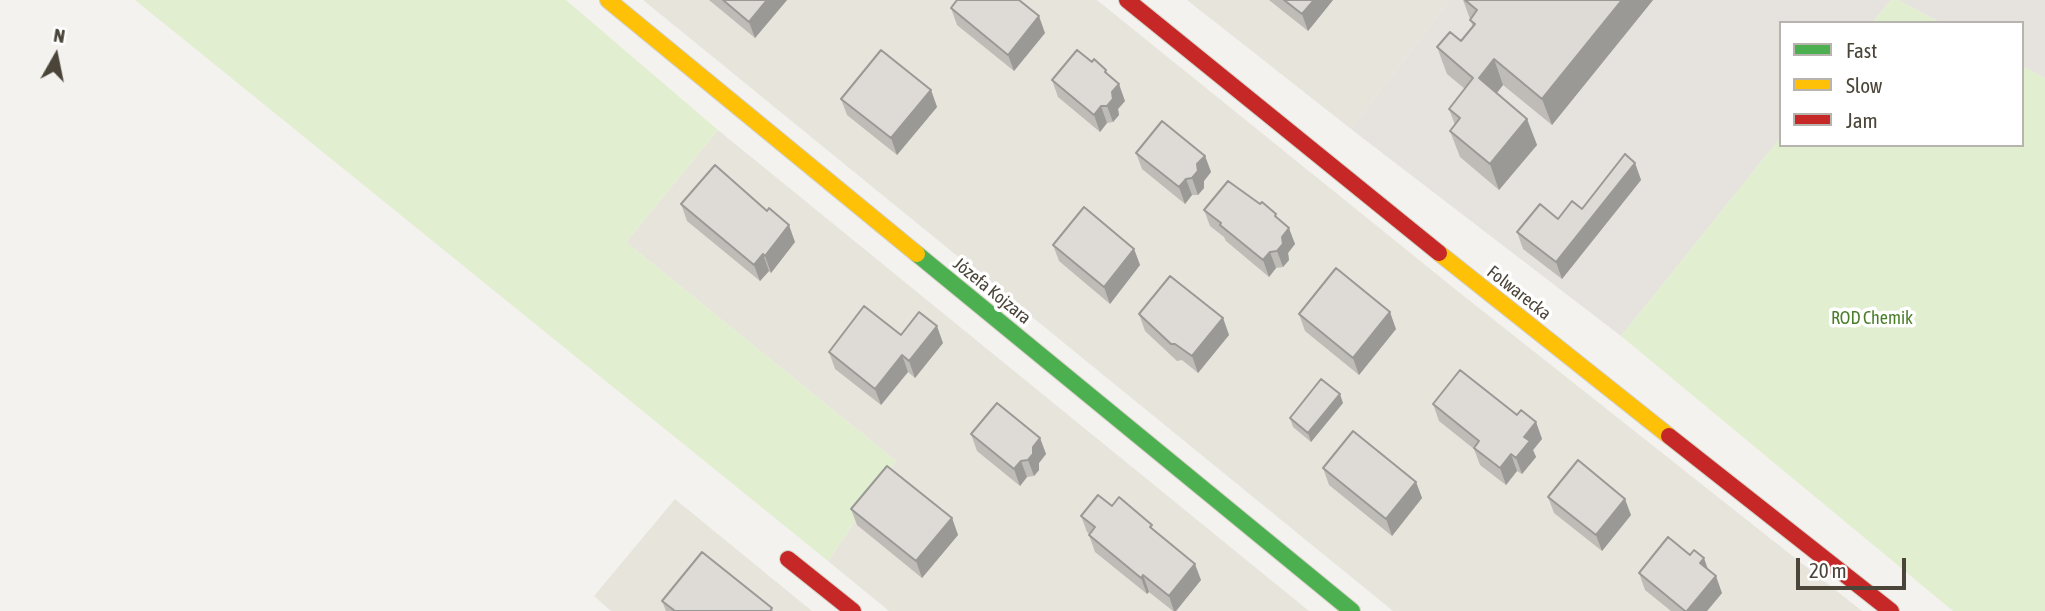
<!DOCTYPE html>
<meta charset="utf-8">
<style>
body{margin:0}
#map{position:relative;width:2045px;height:611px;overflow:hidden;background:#f4f2ee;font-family:"Asap Condensed",sans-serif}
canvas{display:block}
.legend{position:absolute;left:1779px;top:21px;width:245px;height:126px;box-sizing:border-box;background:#fff;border:2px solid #b7b4b0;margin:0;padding:9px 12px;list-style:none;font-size:21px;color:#4b4439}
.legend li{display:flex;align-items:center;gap:14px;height:35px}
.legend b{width:35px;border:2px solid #b7b4b0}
.north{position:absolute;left:21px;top:21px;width:70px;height:70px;-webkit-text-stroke:5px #fff;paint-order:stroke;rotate:9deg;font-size:19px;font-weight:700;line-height:28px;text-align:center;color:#4b4439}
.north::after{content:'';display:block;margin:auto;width:24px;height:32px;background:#4b4439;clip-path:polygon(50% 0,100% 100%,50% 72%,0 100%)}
.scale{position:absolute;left:1796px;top:558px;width:110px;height:32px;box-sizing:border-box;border:4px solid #4b4439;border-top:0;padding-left:9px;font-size:21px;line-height:24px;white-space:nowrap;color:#4b4439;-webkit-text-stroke:5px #fff;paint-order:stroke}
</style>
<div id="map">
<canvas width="2045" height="611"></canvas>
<ul class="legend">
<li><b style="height:9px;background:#4caf50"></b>Fast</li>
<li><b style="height:9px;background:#ffc107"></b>Slow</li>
<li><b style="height:9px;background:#c62828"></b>Jam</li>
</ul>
<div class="north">N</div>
<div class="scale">20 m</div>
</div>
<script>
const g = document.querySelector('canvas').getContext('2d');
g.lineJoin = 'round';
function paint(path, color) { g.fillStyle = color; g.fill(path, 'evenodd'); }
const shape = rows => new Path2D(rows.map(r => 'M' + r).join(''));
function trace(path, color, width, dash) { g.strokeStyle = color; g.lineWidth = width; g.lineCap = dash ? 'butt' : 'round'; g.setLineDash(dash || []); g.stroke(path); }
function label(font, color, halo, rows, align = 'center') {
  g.font = font + ' "Asap Condensed",sans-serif'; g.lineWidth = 7; g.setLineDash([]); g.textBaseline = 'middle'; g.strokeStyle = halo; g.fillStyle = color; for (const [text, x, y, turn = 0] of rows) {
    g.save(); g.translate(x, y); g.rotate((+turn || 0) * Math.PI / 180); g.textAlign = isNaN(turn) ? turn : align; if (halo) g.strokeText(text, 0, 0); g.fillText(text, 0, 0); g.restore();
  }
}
paint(shape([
 [643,0,1097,0,1460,293,1862,611,1393,611],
 [1187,0,1450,0,1351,129],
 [718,130,1309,611,889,611,828,561,896,461,626,242],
 [675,499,812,611,611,611,594,596]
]), '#e7e4dc');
paint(shape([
 [1450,0,1891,0,1872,23,1781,23,1781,137,1621,336,1351,129],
 [1898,0,2045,0,2045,78,2022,66,2022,23,1941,23]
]), '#e6e2de');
paint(shape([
 [135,0,566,0,718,130,626,242,896,461,828,561],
 [1891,0,1898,0,1941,23,1872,23],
 [2022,66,2045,78,2045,611,1953,611,1621,336,1781,137,1781,145,2022,145]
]), '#e1eecf');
const fast = shape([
 [917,254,1352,611]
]);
const slow = shape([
 [608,0,917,254],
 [1439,253,1669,436]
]);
const jam = shape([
 [1127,0,1439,253],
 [1669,436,1891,611],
 [788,559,853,611]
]);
trace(fast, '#d3cfc5', 18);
trace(slow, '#d3cfc5', 18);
trace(jam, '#d3cfc5', 18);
trace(fast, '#4caf50', 16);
trace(slow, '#ffc107', 16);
trace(jam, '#c62828', 16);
paint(shape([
 [709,0,787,0,755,38],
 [1269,0,1333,0,1308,31],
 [1463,0,1653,0,1552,125,1503,85,1497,93,1527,119,1537,145,1499,190,1460,157,1450,131,1455,125,1449,109,1465,89,1447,74,1437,47,1461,41,1473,27],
 [951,8,1045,33,1014,71,957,25],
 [1092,62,1106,70,1108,75,1125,101,1118,109,1119,115,1113,122,1107,123,1100,132,1058,97,1052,80],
 [931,90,937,107,897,155,847,115,841,99],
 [1136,153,1205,156,1211,172,1204,181,1204,188,1198,195,1192,195,1185,204,1142,169],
 [1635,163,1641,180,1562,279,1523,249,1517,232,1558,219,1582,209],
 [681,204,795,242,771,273,769,271,760,281,687,221],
 [1204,210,1278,219,1295,244,1288,253,1289,260,1283,267,1276,268,1269,277,1226,241,1224,237,1210,226],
 [1053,245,1134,249,1140,265,1110,304,1059,261],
 [1139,314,1223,318,1229,335,1198,373,1182,360,1177,361,1145,331],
 [1299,314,1396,329,1359,375,1305,331],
 [901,335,943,343,915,378,908,372,881,405,835,369,829,352],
 [1343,403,1311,442,1293,427,1290,418],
 [1433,404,1517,415,1536,422,1542,439,1533,450,1536,457,1522,474,1517,471,1506,485,1480,465,1474,449,1439,421],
 [971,434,1040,438,1046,454,1039,463,1039,470,1034,476,1027,477,1020,486,977,451],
 [1323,468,1416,482,1422,498,1392,536,1329,485],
 [1548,497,1631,515,1602,551,1554,513],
 [1112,506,1154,530,1201,580,1176,611,1173,611,1149,592,1147,594,1095,552,1089,535,1089,534,1087,532,1081,516],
 [851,509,952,518,958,535,922,578,857,525],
 [1708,570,1722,593,1707,611,1671,611,1645,590,1639,573],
 [662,601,772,608,773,611,666,611]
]), '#bfbcb8');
paint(shape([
 [767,0,787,0,755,38,749,22],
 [1314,0,1333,0,1308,31,1302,14],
 [1622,0,1653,0,1552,125,1542,99],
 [1039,16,1045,33,1014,71,1008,55],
 [1494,59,1503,85,1488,104,1479,78],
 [1119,84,1125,101,1118,109,1119,115,1113,122,1107,106,1112,92],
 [931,90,937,107,897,155,891,138],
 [1101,106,1107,123,1100,132,1094,115],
 [1527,119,1537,145,1499,190,1490,164],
 [1205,156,1211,172,1204,181,1204,188,1198,195,1192,178,1197,164],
 [1635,163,1641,180,1562,279,1556,262],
 [1186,179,1192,195,1185,204,1179,187],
 [789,225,795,242,771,273,765,256],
 [1289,228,1295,244,1288,253,1289,260,1283,267,1277,251,1282,237],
 [1134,249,1140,265,1110,304,1104,287],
 [1270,252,1276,268,1269,277,1263,260],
 [763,254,769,271,760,281,754,265],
 [1390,312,1396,329,1359,375,1353,358],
 [1223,318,1229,335,1198,373,1192,356],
 [937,326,943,343,915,378,909,361],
 [902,355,908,372,881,405,875,389],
 [1340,394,1343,403,1311,442,1308,433],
 [1536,422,1542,439,1533,450,1536,457,1522,474,1516,458,1524,437],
 [1040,438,1046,454,1039,463,1039,470,1034,476,1028,460,1033,447],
 [1511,454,1517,471,1506,485,1500,468],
 [1021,461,1027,477,1020,486,1014,469],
 [1416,482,1422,498,1392,536,1386,519],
 [1625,499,1631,515,1602,551,1596,535],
 [952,518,958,535,922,578,916,561],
 [1704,558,1710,575,1700,563],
 [1195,564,1201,580,1176,611,1174,611,1169,596],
 [1143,575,1149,592,1147,594,1141,578],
 [1716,576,1722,593,1707,611,1687,611]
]), '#9b9996');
const building = shape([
 [723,0,767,0,749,22,723,0],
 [957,0,1019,0,1039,16,1008,55,951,8,957,0],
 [1284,0,1314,0,1302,14,1284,0],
 [1465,0,1622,0,1542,99,1494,59,1479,78,1527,119,1490,164,1450,131,1460,118,1449,109,1473,78,1437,47,1450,32,1461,41,1475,24,1470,20,1477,10,1465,0],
 [881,50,931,90,891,138,841,99,881,50],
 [1077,50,1092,62,1094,59,1106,70,1105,72,1119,84,1112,92,1113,99,1107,106,1101,106,1094,115,1052,80,1077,50],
 [1162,121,1205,156,1197,164,1198,171,1192,178,1186,179,1179,187,1136,153,1162,121],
 [1625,154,1635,163,1556,262,1517,232,1540,204,1558,219,1572,201,1582,209,1625,154],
 [715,165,767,211,769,208,789,225,765,256,763,254,754,265,681,204,715,165],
 [1228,181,1260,204,1262,202,1276,214,1275,216,1289,228,1282,237,1283,244,1277,251,1270,252,1263,260,1220,225,1221,223,1204,210,1228,181],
 [1084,207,1134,249,1104,287,1053,245,1084,207],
 [1336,268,1390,312,1353,358,1299,314,1336,268],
 [1170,276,1223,318,1192,356,1175,344,1171,344,1139,314,1170,276],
 [864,306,901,335,919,312,937,326,909,361,902,355,875,389,829,352,864,306],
 [1460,370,1517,415,1521,410,1536,422,1524,437,1530,441,1516,458,1511,454,1500,468,1474,448,1479,441,1433,404,1460,370],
 [1321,379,1340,394,1308,433,1290,418,1321,379],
 [997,403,1040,438,1033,447,1033,454,1028,460,1021,461,1014,469,971,434,997,403],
 [1353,431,1416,482,1386,519,1323,468,1353,431],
 [1578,460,1625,499,1596,535,1548,497,1578,460],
 [887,466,952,518,916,561,851,509,887,466],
 [1098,495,1112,506,1119,497,1152,525,1150,527,1195,564,1169,596,1143,575,1141,578,1089,535,1095,527,1081,516,1098,495],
 [1668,537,1690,555,1694,550,1704,558,1700,563,1716,576,1687,611,1685,611,1639,573,1668,537],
 [702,552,772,608,770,611,675,611,662,601,702,552]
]);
paint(building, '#dedbd6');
trace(building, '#9b9996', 2);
label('18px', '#4b4439', '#fff', [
 ["Józefa Kojzara",992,291,39],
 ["Folwarecka",1519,293,38]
]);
label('18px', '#4a7f2a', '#fff', [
 ["ROD Chemik",1872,318]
]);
</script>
